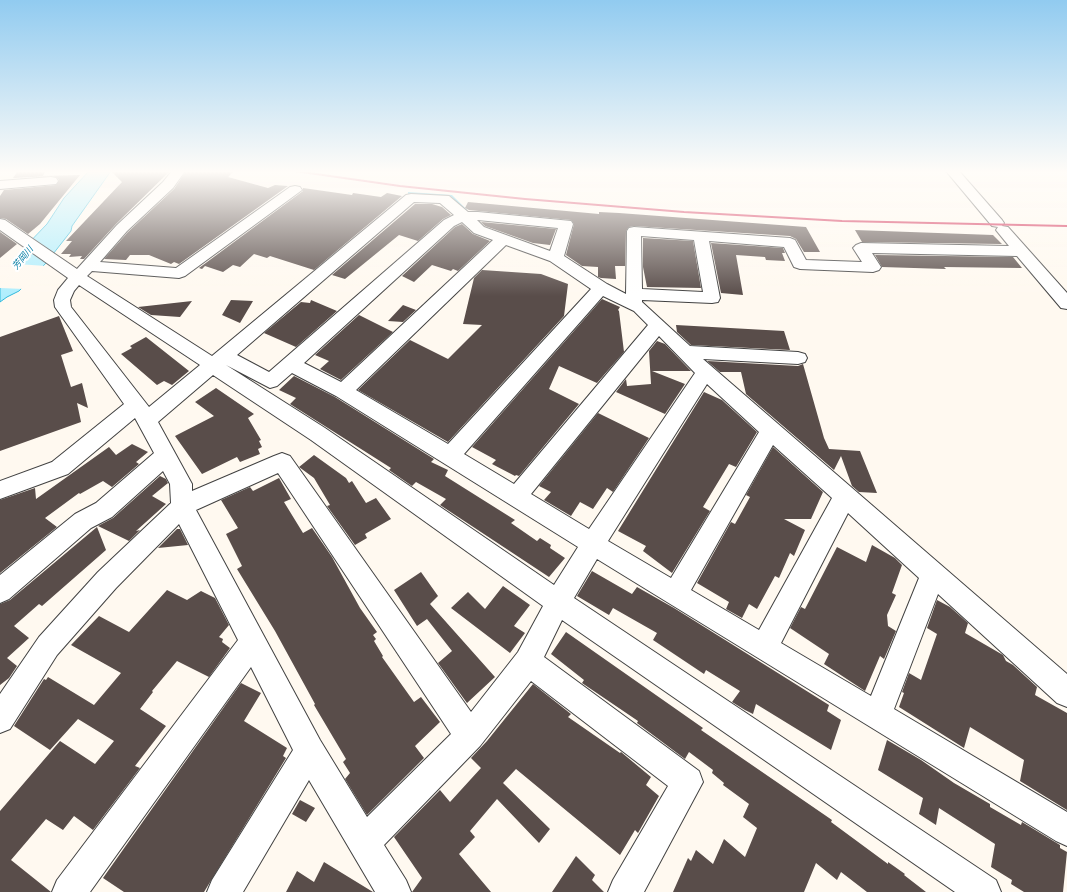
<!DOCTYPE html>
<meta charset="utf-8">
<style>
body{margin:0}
canvas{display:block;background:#fff9f0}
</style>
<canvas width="1067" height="892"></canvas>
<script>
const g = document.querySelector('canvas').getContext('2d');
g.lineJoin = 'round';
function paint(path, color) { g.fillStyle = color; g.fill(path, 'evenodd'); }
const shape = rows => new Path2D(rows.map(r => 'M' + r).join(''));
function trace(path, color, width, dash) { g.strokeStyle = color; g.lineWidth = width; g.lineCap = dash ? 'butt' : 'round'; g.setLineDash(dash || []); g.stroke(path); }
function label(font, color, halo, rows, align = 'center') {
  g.font = font + ' Lora,"Noto Sans JP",serif'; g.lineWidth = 4; g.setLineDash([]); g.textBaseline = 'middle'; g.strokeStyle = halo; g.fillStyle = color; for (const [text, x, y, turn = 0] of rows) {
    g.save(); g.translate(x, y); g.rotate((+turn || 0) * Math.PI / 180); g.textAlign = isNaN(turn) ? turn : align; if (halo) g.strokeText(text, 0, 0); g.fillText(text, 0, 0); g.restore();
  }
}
const water = shape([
 [89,171,111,171,72,226,71,231,46,263,19,291,7,297,0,302,0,288,19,267,18,257,23,249,47,224,64,198,89,171]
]);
paint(water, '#afeefd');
trace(water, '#2eb8dc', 1);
paint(shape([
 [17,264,46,266,24,289,0,288,0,285,17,267]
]), '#fff9f0');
paint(shape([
 [408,192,452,195,467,210,464,211,450,197,409,194,408,194,408,192]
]), '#2eb8dc');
paint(shape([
 [18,171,45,171,43,176,80,175,40,224,28,234,6,219,0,218,0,196,4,190,56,185,59,180,56,177,51,176,13,178],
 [111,171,170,171,116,224,84,259,80,259,82,256,69,257,71,254,61,254,72,241,66,241,122,182],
 [186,171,234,171,228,177,268,188,275,185,288,186,179,264,174,262,171,264,149,255,130,255,126,260,104,259,128,232,174,189],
 [303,188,352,195,353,193,381,197,387,193,402,196,314,270,270,256,267,258,254,254,240,267,233,265,223,272,205,266,202,269,199,268,303,191],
 [468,202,599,214,599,212,619,213,806,227,820,252,804,252,796,239,790,236,634,226,629,227,626,231,625,266,615,266,616,279,601,278,598,277,598,267,582,266,566,255,574,224,571,220,469,210,465,208],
 [415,204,432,204,442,207,451,215,443,219,418,241,399,235,345,279,332,275],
 [481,222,556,229,550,245,533,243,485,226],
 [462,224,473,234,490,241,458,271,453,269,451,271,432,265,414,282,402,276,455,227],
 [855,230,993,235,1002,244,862,242],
 [0,232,17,244,0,258],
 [643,238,693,241,701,288,647,287,643,267],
 [711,243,783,248,785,253,782,253,785,261,766,260,765,257,736,255,743,295,721,293],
 [875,255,1013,257,1022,268,944,267,946,269,882,267],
 [482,270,541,274,568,284,564,316,448,442,358,390,410,340,448,359,482,325,463,324,474,278],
 [602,299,620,307,618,310,619,311,624,352,597,383,559,366,549,389,579,404,519,476,516,475,515,476,492,464,496,460,472,447],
 [231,300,253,301,240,323,222,315],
 [311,300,337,311,296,347,264,333,301,302,310,303],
 [192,301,180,317,151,315,138,307],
 [403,305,416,310,403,322,388,321],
 [359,315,393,332,341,380,320,369,329,361,315,355],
 [59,316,73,351,61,355,71,387,82,383,88,408,77,403,81,422,0,451,0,337],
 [676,325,784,331,790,350,691,345,677,332],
 [146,337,189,371,172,385,164,381,157,385,121,354,132,348,130,346],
 [657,341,665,344,691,371,652,371,685,384,665,414,616,392,626,379,627,386,651,384,649,351],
 [707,361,798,366,803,364,824,438,829,449,860,451,877,493,859,492,852,486,841,456,834,470,746,394,741,372,720,372],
 [294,376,335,397,434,459,431,462,448,470,445,476,515,520,511,523,537,541,540,538,551,545,550,548,565,558,549,577,440,505,446,499,416,482,412,486,389,470,391,468,290,404,296,398,279,390],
 [216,388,254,414,248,418,261,440,259,441,262,447,258,449,260,454,240,462,237,457,202,474,175,436,214,416,195,402],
 [704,392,722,400,757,432,736,467,729,464,703,507,710,511,672,573,643,551,646,546,618,531],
 [598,413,649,438,613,492,607,488,593,509,580,502,571,516,544,500,551,492,539,486],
 [132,444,148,452,136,462,139,464,112,487,103,481,80,494,79,493,45,518,57,527,0,573,0,500,35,488,36,499,109,447,116,455],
 [773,447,823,492,811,519,784,519,805,530,794,556,790,553,779,578,775,576,757,609,749,604,742,618,726,609,729,602,697,583,731,522,735,524,750,497,746,495],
 [314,455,346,478,349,483,352,481,366,503,376,498,391,519,365,534,367,538,355,545,327,506,330,505,314,478,299,467],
 [160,476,166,479,168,483,152,496,166,504,136,531,140,530,129,541,98,526,113,518],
 [279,478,291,499,284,502,303,533,312,528,332,557,360,608,377,632,373,635,376,639,374,641,383,656,382,657,414,702,421,697,440,722,415,746,424,758,367,815,345,779,350,773,343,762,346,759,314,705,315,704,275,631,237,569,242,566,226,534,238,528,221,500,250,487,253,491],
 [97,527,106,550,42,606,39,604,14,626,29,638,7,658,17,666,9,678,0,685,0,604,10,600],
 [177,529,180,529,188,545,158,548],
 [872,545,895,558,902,565,892,593,896,595,887,615,888,626,896,631,884,659,880,656,865,691,824,664,829,654,790,628,801,607,805,609,837,547,866,562],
 [592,571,632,594,637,587,674,608,829,705,827,711,841,720,831,750,756,704,753,714,745,710,732,702,740,691,706,670,704,674,653,640,657,633,613,608,609,615,577,596],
 [421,572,438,596,430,604,495,677,467,703,438,663,452,651,427,619,417,626,394,590],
 [503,586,530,605,514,626,525,633,510,653,451,608,468,592,485,609],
 [167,590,187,600,201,591,215,598,229,625,219,637,223,639,222,642,230,648,209,677,177,661,152,691,153,692,140,709,166,726,135,766,140,768,93,830,74,816,63,830,46,819,11,860,51,892,0,892,0,811,60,741,95,764,114,741,78,719,50,750,14,726,44,679,46,680,48,677,94,705,121,673,71,645,99,616,129,632],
 [937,600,950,607,968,623,965,633,1003,655,1006,661,1013,665,1037,687,1035,695,1067,713,1067,810,1020,781,1024,760,970,727,964,748,899,707,904,693,902,692,909,673,921,680,937,634,927,628],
 [566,632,703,728,701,730,832,820,831,822,888,864,888,862,905,874,904,875,926,892,867,892,841,872,837,880,816,863,804,892,673,892,688,858,691,861,696,850,713,864,724,839,745,857,757,828,743,817,749,804,723,785,724,783,712,773,713,770,689,752,685,759,637,723,638,721,582,683,584,680,551,654],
 [241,683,261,693,244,721,287,748,283,756,286,758,204,892,124,892,103,878],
 [533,684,571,714,568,717,620,753,621,752,651,777,646,785,659,796,638,833,635,830,620,855,516,769,503,783,550,829,539,843,497,799,470,831,475,837,459,854,491,892,412,892,422,878,394,837,440,790,450,802,481,768,471,758,487,741],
 [887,740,921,760,954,783,990,804,990,807,1021,825,1022,822,1060,845,1060,848,1067,852,1063,892,1024,892,1011,884,1012,880,991,867,995,844,939,808,936,825,919,814,923,798,878,770],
 [300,800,315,808,306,822,292,814],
 [576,856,595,875,592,880,604,892,552,892],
 [324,862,373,892,286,892,297,871,314,882]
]), '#594d4a');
const street = shape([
 [172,171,185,171,173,188,127,231,100,262,176,268,290,187,295,186,300,187,302,190,185,276,179,278,92,271,87,276,212,356,406,195,411,194,449,196,468,212,478,212,571,221,573,224,564,256,607,284,626,294,627,231,629,228,634,227,790,238,795,240,806,260,862,262,853,248,856,245,861,243,1009,246,996,230,998,227,992,226,946,171,959,171,1002,220,1004,223,1002,226,1008,227,1067,293,1067,309,1061,308,1017,256,872,253,881,267,879,270,873,272,800,269,794,267,784,247,709,241,720,298,718,302,712,303,642,300,642,302,690,346,798,352,805,354,807,358,805,362,798,364,703,359,1067,674,1067,707,1057,703,938,594,894,709,1067,812,1067,846,1056,841,597,559,574,598,996,880,1001,892,955,892,562,620,544,657,699,771,703,782,644,892,608,892,613,880,668,786,531,681,480,746,384,845,406,880,411,892,375,892,309,780,243,892,207,892,212,880,293,750,251,667,90,892,52,892,57,880,238,640,179,524,116,588,57,655,10,729,0,733,0,694,39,637,98,572,171,503,170,484,163,471,112,517,91,528,9,599,0,603,0,575,75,514,96,503,154,453,135,418,68,474,0,499,0,481,52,462,124,404,55,307,54,300,58,290,68,278,0,230,0,219,5,220,77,269,117,225,163,182,172,171],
 [414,202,440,203,454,215,444,220,269,372,237,355,414,202],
 [477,220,478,220,558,228,550,251,484,227,477,220],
 [462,222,474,233,493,240,341,382,304,363,454,226,462,222],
 [641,236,694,240,703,292,642,289,641,236],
 [506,245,550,261,591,289,448,444,356,390,506,245],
 [79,285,200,365,149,407,71,307,70,300,74,291,79,285],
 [603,296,634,311,648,325,514,484,464,454,603,296],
 [659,336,695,373,589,529,531,494,659,336],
 [226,365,270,388,277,386,292,373,336,396,578,547,554,585,325,428,226,365],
 [213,375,311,440,543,606,518,652,471,712,290,456,282,453,274,456,192,491,192,484,158,422,213,375],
 [707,384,759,432,671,578,608,541,707,384],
 [773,445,832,498,759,630,691,590,773,445],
 [278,473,451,734,367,817,320,740,196,510,278,473],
 [848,513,919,578,871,696,781,643,848,513],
 [51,177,56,178,58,181,56,184,0,189,0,181,51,177]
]);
trace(street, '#424242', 2);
paint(street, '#fff');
trace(shape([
 [295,171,400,186,525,199,684,212,842,221,1067,226]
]), '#ce1743', 2);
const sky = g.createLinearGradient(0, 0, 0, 296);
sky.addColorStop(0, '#91cbf0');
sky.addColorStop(0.58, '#fffcf8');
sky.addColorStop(1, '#fffcf800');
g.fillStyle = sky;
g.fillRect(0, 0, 1067, 296);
label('italic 9px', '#0a80a7', '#fff', [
 ["芳岡川",23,258,-51]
]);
</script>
